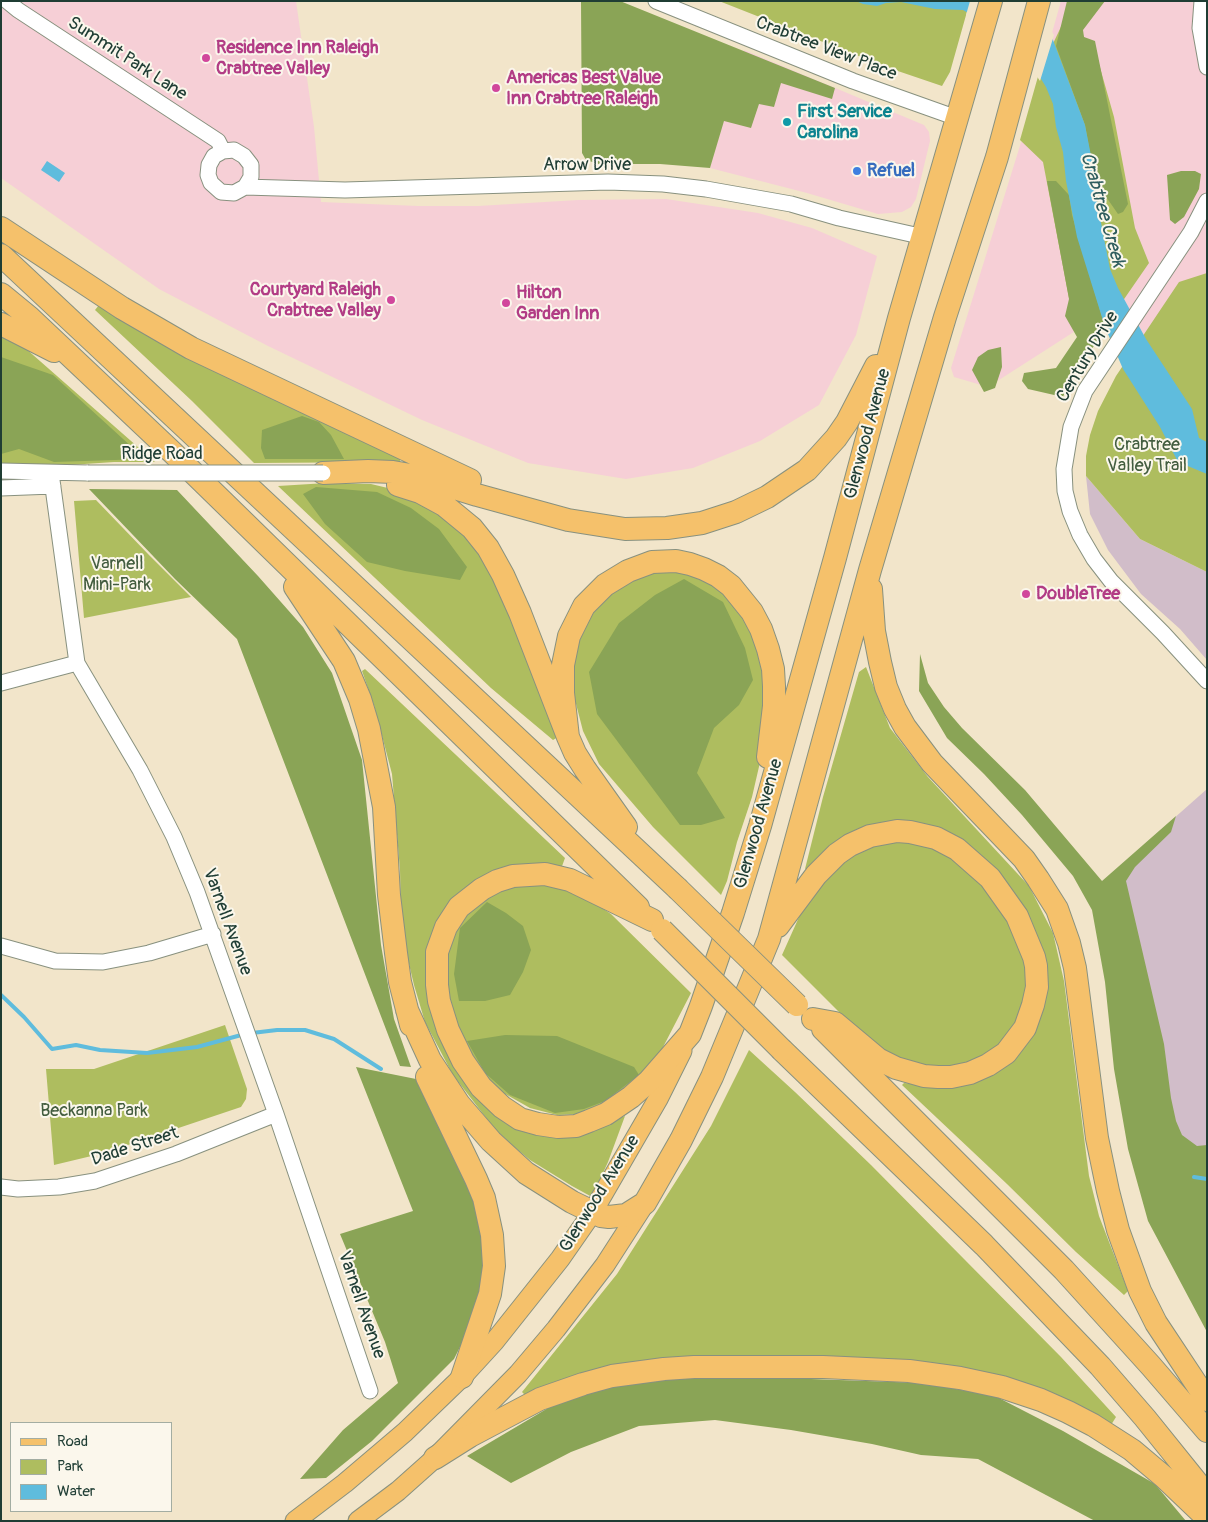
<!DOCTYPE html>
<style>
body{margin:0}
#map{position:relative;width:1208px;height:1522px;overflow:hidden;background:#f2e5ca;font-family:Pangolin,sans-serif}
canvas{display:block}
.frame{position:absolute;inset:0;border:2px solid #1f3d34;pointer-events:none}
.legend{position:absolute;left:10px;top:1422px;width:162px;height:90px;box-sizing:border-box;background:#fbf7ec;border:1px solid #a3ada2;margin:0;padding:6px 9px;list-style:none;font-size:15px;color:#1f3d34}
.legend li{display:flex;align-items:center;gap:10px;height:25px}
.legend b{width:25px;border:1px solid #a3ada2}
</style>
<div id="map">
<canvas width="1208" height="1522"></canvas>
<div class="frame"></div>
<ul class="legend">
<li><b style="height:6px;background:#f5c16b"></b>Road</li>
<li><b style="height:14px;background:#aebd5f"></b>Park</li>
<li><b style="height:14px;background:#5fbcdd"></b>Water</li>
</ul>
</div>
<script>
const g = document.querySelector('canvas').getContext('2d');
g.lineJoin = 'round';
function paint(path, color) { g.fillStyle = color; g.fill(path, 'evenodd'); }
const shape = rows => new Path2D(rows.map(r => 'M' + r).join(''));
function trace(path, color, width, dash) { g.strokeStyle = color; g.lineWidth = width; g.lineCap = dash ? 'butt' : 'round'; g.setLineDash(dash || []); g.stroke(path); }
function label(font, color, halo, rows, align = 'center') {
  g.font = font + ' Pangolin,sans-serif'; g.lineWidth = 4; g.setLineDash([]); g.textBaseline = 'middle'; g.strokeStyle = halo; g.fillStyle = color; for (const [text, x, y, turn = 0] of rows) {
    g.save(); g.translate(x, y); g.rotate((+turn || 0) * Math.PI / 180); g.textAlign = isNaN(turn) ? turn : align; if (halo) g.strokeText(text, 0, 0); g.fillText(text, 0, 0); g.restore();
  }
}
paint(shape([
 [1,1,296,1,314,127,321,202,418,206,478,206,578,200,666,199,758,213,812,228,877,256,856,335,819,405,760,441,693,468,626,479,528,463,422,420,268,346,159,289,1,178],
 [1061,1,1207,1,1207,353,1157,385,1119,303,988,387,954,377,951,368,1023,136],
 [744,50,924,125,929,132,930,141,916,199,911,207,902,212,878,214,807,193,710,168]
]), '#f6cfd6');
paint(shape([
 [1086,476,1140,539,1207,572,1207,660,1180,629,1141,594,1108,550,1090,514],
 [1207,789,1207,1302,1103,881]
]), '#d1bdc9');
paint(shape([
 [719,1,970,1,950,72,942,86,889,68],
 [1069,10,1099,64,1114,117,1135,228,1149,263,1111,318,1073,319,1043,162,1020,140,1039,73],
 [1207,273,1207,572,1140,539,1086,476,1086,456,1090,435,1098,411,1116,376,1179,282],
 [99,305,401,455,400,462,254,463,192,401,95,310],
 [1,333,16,340,155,462,114,462,40,467,1,464],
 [327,483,371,484,392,489,464,529,496,575,558,737,553,740,491,688,278,486],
 [96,500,149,555,191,597,84,618,74,501],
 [658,569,695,573,722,587,745,612,766,669,764,745,752,797,737,842,727,881,721,895,653,827,599,764,583,731,574,696,573,657,586,619,601,599,630,577],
 [866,667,890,728,928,777,1029,886,1053,933,1064,981,1089,1176,1099,1216,1128,1291,1124,1295,1076,1252,1007,1184,902,1085,904,1083,948,1087,1023,1048,1033,929,931,826,805,869,823,797,859,672],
 [365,669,565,858,561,869,484,877,429,981,489,1103,582,1132,625,1116,608,1162,592,1197,572,1186,530,1160,512,1145,494,1128,453,1075,425,1022,414,985,405,947,401,912,400,870,392,774,374,705,362,671],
 [920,840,979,875,1020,940,1030,986,1022,1016,1003,1044,980,1060,935,1069,896,1061,871,1044,782,955,808,897,840,859,868,845],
 [519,883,563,886,587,898,611,914,691,993,661,1051,641,1076,608,1104,582,1114,557,1115,530,1108,500,1091,482,1072,464,1043,451,1011,445,964,452,935,462,915,479,899],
 [225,1025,247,1089,246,1099,241,1107,104,1153,54,1165,46,1069,94,1069],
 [749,1050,795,1092,871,1165,1061,1357,1116,1417,1111,1425,904,1364,525,1395,522,1392,617,1274,711,1126]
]), '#aebd5f');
paint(shape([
 [581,1,620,1,835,88,832,99,781,83,774,107,759,104,751,128,724,121,710,168,660,164,599,164,586,160,582,153],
 [1067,1,1105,1,1083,30,1084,37,1095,41,1128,204,1123,212,1118,214,1095,181,1085,125,1056,46],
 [1181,171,1195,171,1201,174,1199,189,1184,217,1175,224,1170,220,1167,175],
 [1047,181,1056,181,1069,195,1072,215,1105,327,1089,354,1072,375,1063,397,1028,389,1022,381,1024,373,1056,368,1077,337,1065,316,1069,299],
 [1001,347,1002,367,995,388,984,392,972,370,978,357,988,350],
 [1,357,53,375,145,459,54,462,19,449,1,454],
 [302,416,319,422,331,435,344,459,265,459,261,448,262,430],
 [316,487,377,492,411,508,439,529,467,567,460,580,405,571,367,562,325,524,303,494],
 [89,489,177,490,258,576,303,627,332,673,362,760,381,945,394,1019,411,1067,400,1066,237,639,175,579],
 [684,579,723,602,745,648,753,680,739,705,714,728,697,773,725,818,701,825,680,825,597,714,589,672,619,623,655,595],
 [920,654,928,683,944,707,962,728,1025,790,1102,881,1176,816,1171,832,1135,867,1126,881,1164,1044,1171,1098,1176,1121,1182,1135,1197,1146,1207,1145,1207,1332,1148,1221,1128,1149,1114,1069,1105,982,1092,910,1073,876,1022,815,984,774,947,738,919,691],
 [487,902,506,913,523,926,531,950,523,972,510,995,485,1001,459,1001,454,974,460,928],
 [505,1035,557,1036,634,1067,639,1075,605,1101,584,1109,555,1113,510,1095,485,1073,467,1041],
 [356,1067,421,1080,462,1162,487,1233,483,1301,454,1359,372,1441,326,1478,300,1479,343,1430,398,1383,385,1342,340,1234,413,1211],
 [700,1375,922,1383,995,1396,1063,1431,1155,1484,1186,1521,1095,1521,978,1459,921,1455,872,1444,791,1430,715,1420,639,1426,571,1452,511,1483,467,1456,560,1401,621,1384]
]), '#8aa456');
paint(shape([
 [856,1,1019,1,1044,23,1053,40,1085,125,1093,166,1097,202,1110,269,1118,288,1146,339,1192,409,1199,438,1207,442,1207,474,1178,462,1160,427,1123,369,1105,327,1077,237,1066,181,1063,152,1056,127,1053,104,1046,87,1038,74,997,30,963,10,935,9,901,2,886,3,877,6,863,4],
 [47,161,65,173,59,182,41,170]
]), '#5fbcdd');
paint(shape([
 [970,1,1024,1,1046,22,1054,35,1040,81,1036,75,1021,64,1014,53,995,32,966,15]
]), '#f2e5ca');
trace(shape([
 [1,995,24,1017,52,1049,76,1045,100,1050,147,1053,197,1047,245,1034],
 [252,1033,277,1030,305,1030,334,1039,381,1069],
 [1194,1177,1207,1179]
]), '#5fbcdd', 4);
const minor = shape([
 [7,1,18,10,218,141,223,151],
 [656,1,853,81,957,118],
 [1202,1,1200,28,1207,67],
 [245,187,251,177,251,165,244,156,234,150,223,151,214,156,209,165,208,175,211,183,221,192,234,193,245,187,345,190,608,182,663,184,706,189,791,204,839,218,924,237],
 [1207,201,1191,232,1085,391,1071,427,1064,469,1065,491,1070,511,1080,535,1094,559,1111,581,1163,633,1207,681],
 [1,471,88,473],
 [51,473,77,663,140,770,174,837,197,892,276,1114,370,1391],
 [1,488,53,486],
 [1,683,77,663],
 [1,946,55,961,103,962,149,953,213,934],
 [1,1187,18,1189,59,1187,95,1181,176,1154,276,1114]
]);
const major = shape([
 [295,1521,345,1483,405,1432,462,1377,494,1342,560,1259,592,1213,658,1099,682,1051],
 [358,1521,398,1491,435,1458,518,1374,556,1329,605,1265,645,1203]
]);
const highway = shape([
 [1,228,122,308,191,348,470,480],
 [1,255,677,888],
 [1,294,29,317,172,452,638,907],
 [1,324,54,351],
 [323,473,368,471,393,472,416,476,477,495,568,520,625,529,667,528,702,523,736,512,767,497,807,470,836,438,847,422,876,366],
 [398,485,420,492,444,505,472,528,488,548,503,575,520,613,568,737,575,753,585,769,626,827],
 [295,587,344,661,360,699,369,729,384,807,389,895,396,953,400,982,411,1025],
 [871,589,874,631,880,662,886,687,895,709,905,727,932,763,1024,859,1038,879,1057,909,1069,943,1075,968,1097,1138,1108,1191,1118,1230,1140,1291,1156,1323,1207,1400],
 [568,737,563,693,563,665,569,636,584,606,605,585,628,571,652,562,676,561,690,564,704,569,718,576,731,586,752,612,761,629,768,649,773,669,774,686,774,706,768,757],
 [652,920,570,880,545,874,513,876,497,881,482,889,459,907,446,927,437,952,437,985,439,1001,448,1030,463,1061,481,1087,502,1107,520,1119,538,1124,558,1127,576,1126,589,1121,606,1114,631,1097,649,1081,690,1034,701,1006,733,913,760,826,835,558,899,318,991,1],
 [778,926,816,875,837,854,850,845,870,836,897,831,910,832,936,838,957,849,990,878,1017,916,1034,957,1036,966,1037,987,1033,1005,1025,1028,1006,1053,988,1065,970,1073,951,1077,938,1077,924,1076,896,1068,878,1059,835,1023,813,1019],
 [407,1010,430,1060,459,1104,491,1141,526,1173,572,1202,601,1216,609,1217,626,1215,645,1203,681,1140,712,1077,769,939,870,570,945,317,997,157,1039,1],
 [823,1029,1064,1270,1151,1366,1207,1431],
 [782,1050,984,1245,1052,1316,1100,1366,1145,1418,1207,1495],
 [427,1077,476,1179,484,1198,492,1235,494,1266,490,1294,462,1377],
 [435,1458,470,1436,540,1399,583,1384,612,1376,664,1369,694,1367,823,1367,909,1371,960,1378,1002,1387,1041,1400,1068,1412,1093,1425,1132,1450,1164,1477,1207,1518]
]);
trace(minor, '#88917f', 17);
trace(major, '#88917f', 21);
trace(highway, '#88917f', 24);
trace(minor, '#fff', 15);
trace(major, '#f5c16b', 19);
trace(highway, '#f5c16b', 22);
const minorBridge = shape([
 [88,473,323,473]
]);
const highwayBridge = shape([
 [677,888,797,1005],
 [662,930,782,1050]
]);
trace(minorBridge, '#88917f', 17, []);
trace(highwayBridge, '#88917f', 24, []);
trace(minorBridge, '#fff', 15);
trace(highwayBridge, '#f5c16b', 22);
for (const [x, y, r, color] of [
 [206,58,5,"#d1479c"],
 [496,88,5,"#d1479c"],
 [787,122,5,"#0f9aa8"],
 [857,171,5,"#3f7fe0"],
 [391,300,5,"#d1479c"],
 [506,303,5,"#d1479c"],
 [1026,594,5,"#d1479c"]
]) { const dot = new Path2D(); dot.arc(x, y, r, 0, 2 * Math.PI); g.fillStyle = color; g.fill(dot); trace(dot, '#fbf7ec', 2); }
label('bold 18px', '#b23c85', '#fbf7ec', [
 ["Residence Inn Raleigh",216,48],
 ["Crabtree Valley",216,69],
 ["Americas Best Value",506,78],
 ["Inn Crabtree Raleigh",506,99],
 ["Courtyard Raleigh",381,290,"right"],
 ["Crabtree Valley",381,311,"right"],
 ["Hilton",516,293],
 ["Garden Inn",516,314],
 ["DoubleTree",1036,594]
], 'left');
label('18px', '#1f3d34', '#fbf7ec', [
 ["Crabtree View Place",826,49,21],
 ["Summit Park Lane",127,59,33],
 ["Arrow Drive",587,165],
 ["Century Drive",1088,357,-59],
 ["Glenwood Avenue",868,434,-75],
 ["Ridge Road",162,454],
 ["Glenwood Avenue",759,824,-74],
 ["Varnell Avenue",227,922,70],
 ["Dade Street",135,1147,-18],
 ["Glenwood Avenue",600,1194,-58],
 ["Varnell Avenue",361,1305,71]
]);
label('bold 18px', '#0d838f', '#fbf7ec', [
 ["First Service",797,112],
 ["Carolina",797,133]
], 'left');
label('bold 18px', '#366cbe', '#fbf7ec', [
 ["Refuel",867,171]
], 'left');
label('18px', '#435d3f', '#fbf7ec', [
 ["Crabtree",1147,445],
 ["Valley Trail",1147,466],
 ["Varnell",117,564],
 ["Mini-Park",117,585],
 ["Beckanna Park",94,1111]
]);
label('italic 19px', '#2f5d5e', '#fbf7ec', [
 ["Crabtree Creek",1102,210,74]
]);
</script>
